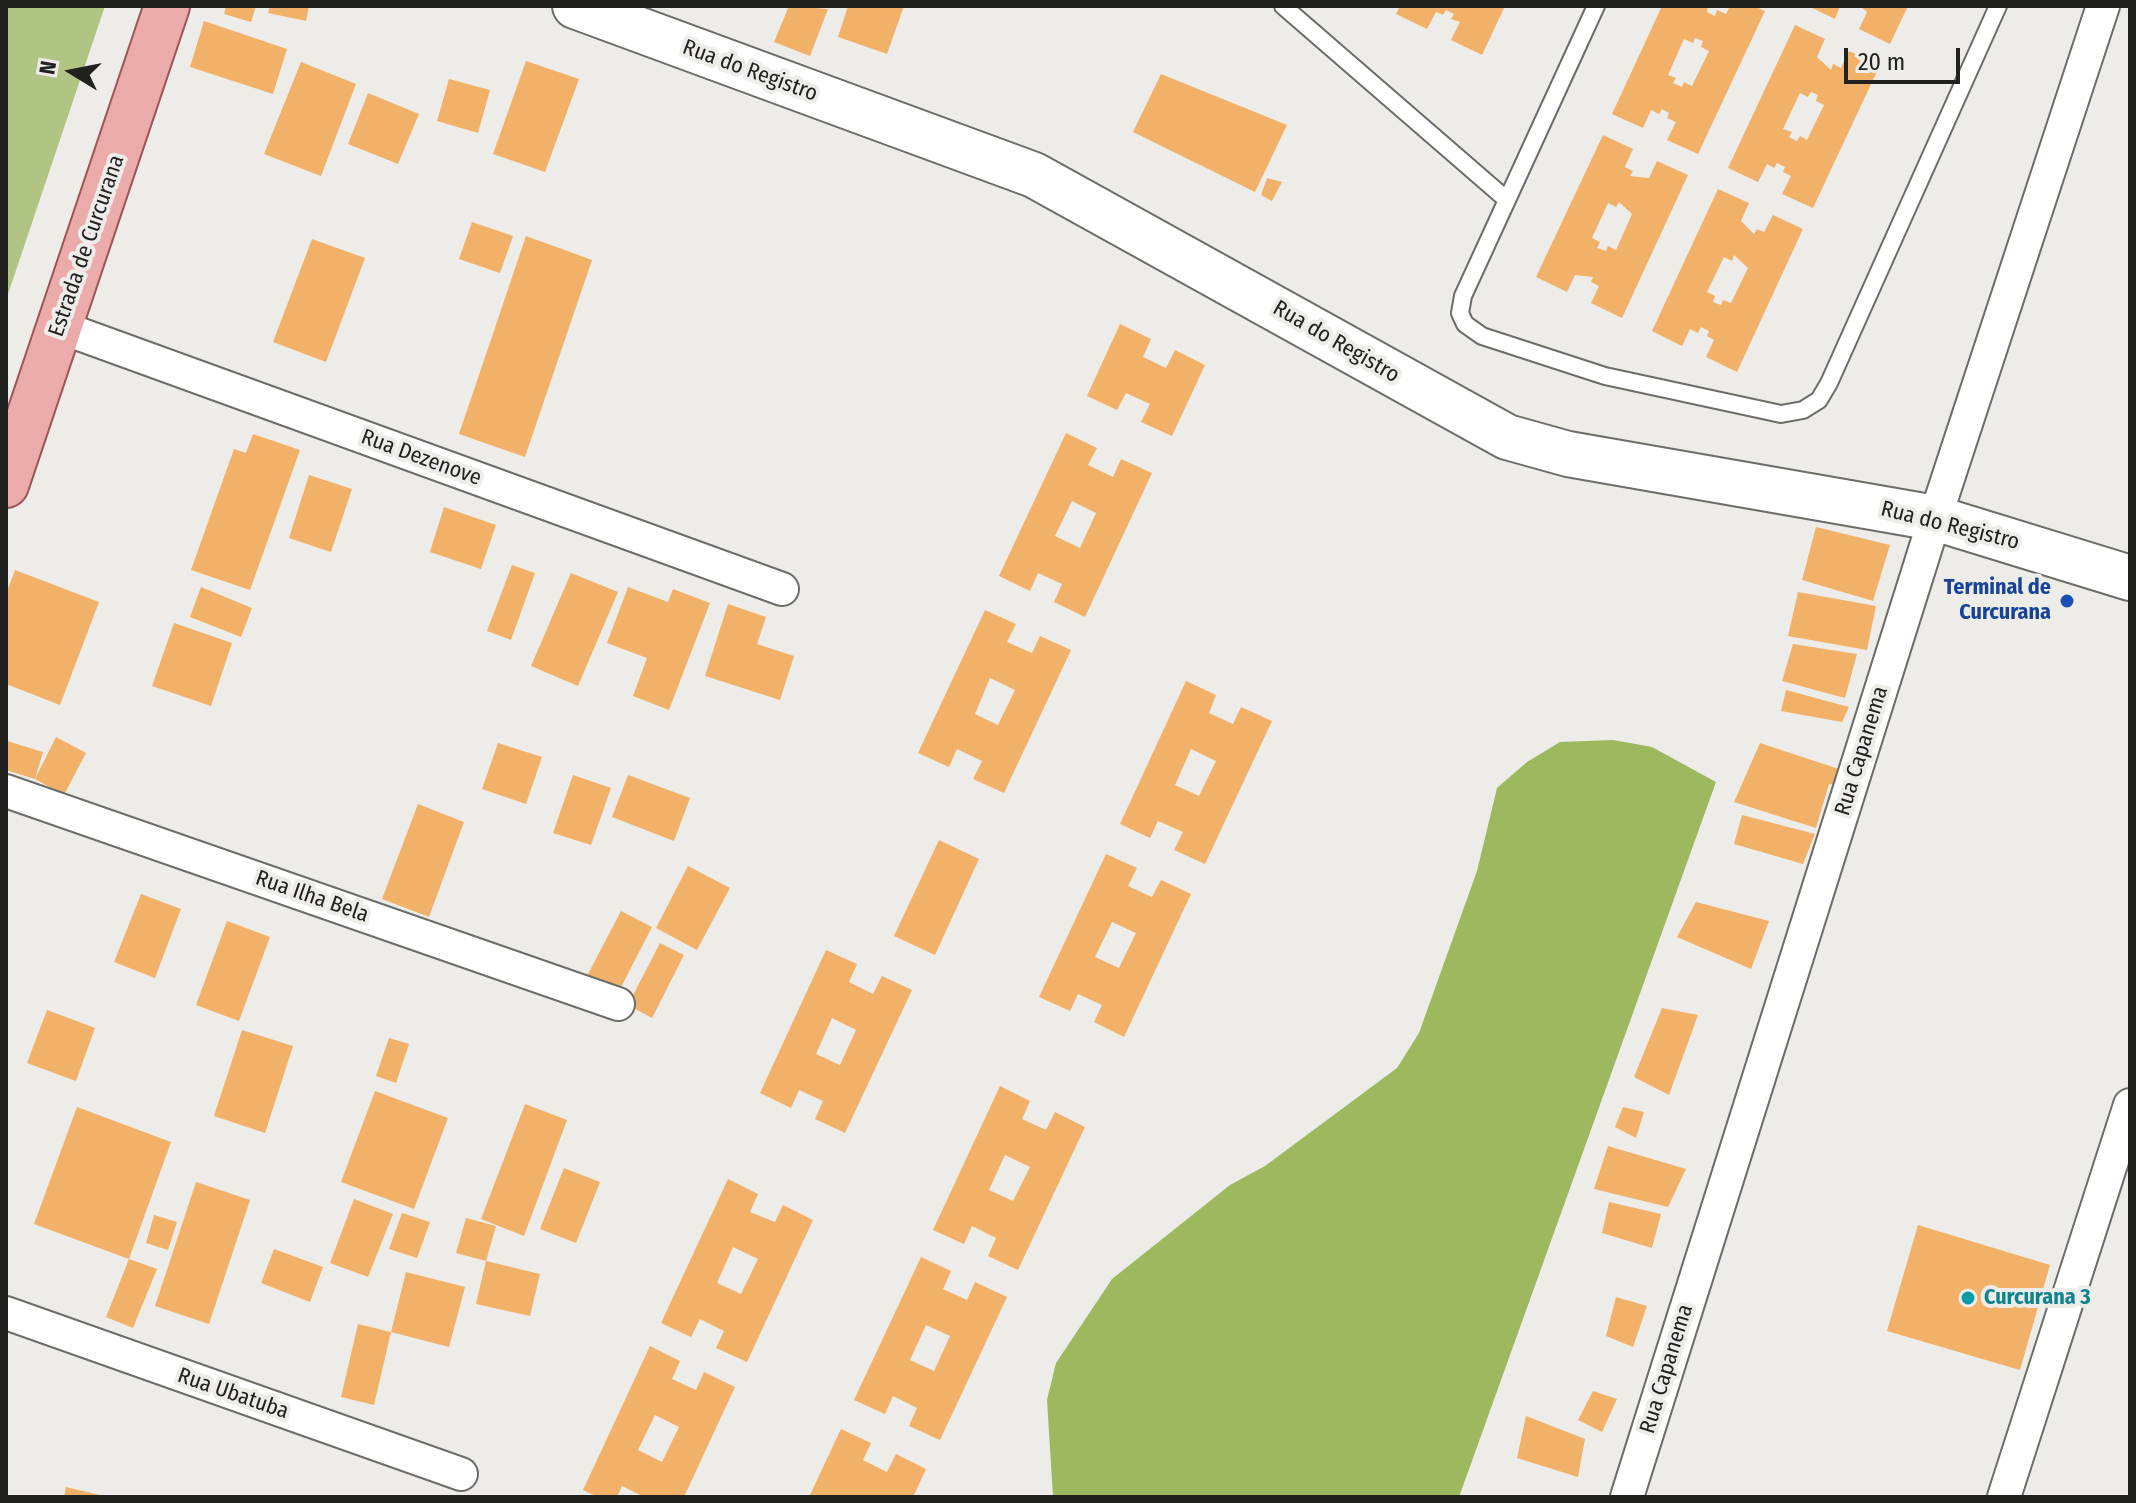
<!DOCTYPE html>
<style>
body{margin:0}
#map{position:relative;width:2136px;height:1503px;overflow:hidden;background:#edece9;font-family:"Fira Sans Condensed",sans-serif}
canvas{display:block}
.frame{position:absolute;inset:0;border:8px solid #212120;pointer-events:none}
.north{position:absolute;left:32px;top:32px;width:80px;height:80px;-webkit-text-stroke:6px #edece9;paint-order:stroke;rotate:280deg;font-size:22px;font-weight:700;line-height:32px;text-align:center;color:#212120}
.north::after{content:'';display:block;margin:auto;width:28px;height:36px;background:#212120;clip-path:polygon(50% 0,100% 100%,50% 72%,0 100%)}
.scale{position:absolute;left:1844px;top:48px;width:116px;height:36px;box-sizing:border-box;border:4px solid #212120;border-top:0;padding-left:10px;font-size:24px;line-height:28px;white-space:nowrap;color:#212120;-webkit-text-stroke:6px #edece9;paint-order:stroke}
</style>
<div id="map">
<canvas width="2136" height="1503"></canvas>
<div class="frame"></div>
<div class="north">N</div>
<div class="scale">20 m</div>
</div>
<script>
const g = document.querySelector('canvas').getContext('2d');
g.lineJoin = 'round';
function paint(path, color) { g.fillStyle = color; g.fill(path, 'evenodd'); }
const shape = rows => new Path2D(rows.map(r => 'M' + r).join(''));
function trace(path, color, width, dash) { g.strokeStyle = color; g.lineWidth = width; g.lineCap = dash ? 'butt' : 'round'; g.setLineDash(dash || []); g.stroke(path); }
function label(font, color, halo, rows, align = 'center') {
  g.font = font + ' "Fira Sans Condensed",sans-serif'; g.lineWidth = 8; g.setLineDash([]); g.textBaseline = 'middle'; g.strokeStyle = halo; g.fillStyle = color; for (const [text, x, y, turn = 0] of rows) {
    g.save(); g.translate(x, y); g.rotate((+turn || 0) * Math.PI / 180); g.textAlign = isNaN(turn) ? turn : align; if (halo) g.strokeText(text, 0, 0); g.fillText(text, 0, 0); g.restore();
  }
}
paint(shape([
 [6,6,105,6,6,300]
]), '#b0c484');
paint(shape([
 [1613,740,1652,747,1716,782,1459,1497,1053,1497,1047,1400,1056,1363,1112,1279,1230,1185,1265,1166,1397,1068,1419,1033,1477,871,1497,788,1527,762,1560,742]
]), '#9eb860');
paint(shape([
 [226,6,256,6,251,22,224,14],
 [270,6,309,6,306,21,268,13],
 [789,6,828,9,810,56,774,42],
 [848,6,904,6,887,54,838,37],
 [1400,6,1505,6,1482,55,1451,40,1460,22,1451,19,1454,14,1446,10,1443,15,1436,12,1427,29,1396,14],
 [1662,6,1708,6,1707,12,1715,16,1717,10,1726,14,1730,6,1754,6,1765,11,1698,154,1667,140,1676,122,1667,118,1669,113,1662,109,1659,114,1651,110,1643,128,1612,114],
 [1695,38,1703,41,1701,47,1709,51,1692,86,1684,82,1682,87,1673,83,1676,78,1668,75,1684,39,1693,43],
 [1808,6,1840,6,1835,19],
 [1860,6,1908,6,1890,44,1859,29,1867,12],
 [204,21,287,49,273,94,190,67],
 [1795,25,1825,39,1817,57,1831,70,1833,64,1841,68,1849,51,1880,65,1813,208,1782,194,1791,176,1783,172,1785,167,1777,163,1774,168,1767,164,1758,182,1728,168],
 [1811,92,1818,95,1816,101,1824,105,1807,140,1800,136,1797,141,1789,137,1792,132,1783,129,1800,93,1808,97],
 [526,61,579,79,545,172,493,154],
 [301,62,356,84,321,176,264,154],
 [1161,74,1287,125,1255,192,1133,132],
 [449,79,490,90,478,133,437,121],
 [368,93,419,114,398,164,348,144],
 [1603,135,1633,149,1625,167,1633,171,1630,176,1649,178,1657,161,1688,175,1622,318,1591,303,1599,286,1591,282,1593,277,1575,275,1567,292,1536,277],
 [1619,202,1632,214,1616,250,1608,246,1606,251,1597,248,1600,242,1592,238,1608,203,1616,207],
 [1267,178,1282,182,1272,201,1261,195],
 [1718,189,1749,203,1741,221,1754,234,1757,229,1764,232,1773,215,1803,229,1737,372,1706,357,1714,340,1707,336,1709,331,1701,327,1698,333,1690,329,1682,346,1652,331],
 [1734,255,1748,268,1731,303,1723,300,1721,305,1713,302,1715,296,1707,292,1724,257,1732,261],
 [472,222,513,236,500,273,459,259],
 [526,236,592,260,525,457,459,434],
 [312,239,365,258,326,362,273,342],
 [1120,324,1151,339,1143,357,1166,368,1175,350,1205,365,1172,436,1141,422,1150,404,1126,393,1117,410,1087,396],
 [1066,433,1097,448,1088,465,1113,477,1121,459,1152,473,1085,617,1054,602,1062,584,1038,573,1030,591,999,576],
 [1072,501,1096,513,1080,548,1055,536],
 [253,434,300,450,250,590,191,570,234,449,246,453],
 [309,475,352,489,331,552,289,538],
 [444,507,496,525,481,569,430,552],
 [1816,527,1890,545,1873,601,1802,580],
 [512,565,535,573,511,640,487,631],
 [15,570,99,602,60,705,6,684,6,594],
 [571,573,618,592,578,686,531,666],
 [201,587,252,608,241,637,190,617],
 [628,587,668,602,673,589,710,603,669,710,633,696,647,658,607,643],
 [1798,592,1876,606,1867,650,1788,636],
 [728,604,766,617,757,644,794,656,780,700,705,676],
 [985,610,1016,624,1007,642,1032,653,1040,636,1071,650,1004,793,973,779,982,761,957,749,949,767,918,753],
 [990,678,1015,690,998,725,975,714],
 [174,623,232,643,211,706,152,686],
 [1793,644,1857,654,1845,698,1782,681],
 [1186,681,1216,695,1209,713,1233,724,1241,707,1272,721,1205,864,1174,850,1183,832,1158,821,1150,838,1120,824],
 [1191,749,1216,761,1199,796,1175,785],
 [1786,690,1849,707,1842,722,1781,711],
 [56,737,86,753,64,795,35,779],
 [7,741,43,752,35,779,6,770],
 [498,743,542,757,526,804,482,789],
 [1760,743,1845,771,1839,785,1829,784,1816,828,1734,802],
 [573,775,611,788,591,845,553,833],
 [628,775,690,798,674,841,612,817],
 [418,804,464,822,429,917,382,899],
 [1742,815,1815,834,1803,864,1734,844],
 [939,840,979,859,935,955,894,936],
 [1106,854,1137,868,1128,886,1152,897,1161,880,1191,894,1124,1037,1094,1022,1102,1005,1078,994,1070,1011,1039,997],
 [1112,922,1136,933,1119,968,1095,957],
 [688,866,730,888,697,950,656,928],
 [141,894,181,909,155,978,114,962],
 [1696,902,1769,921,1751,969,1677,937],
 [621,911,652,927,618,993,587,976],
 [227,921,270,937,239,1021,196,1005],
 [660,943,684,955,652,1018,628,1005],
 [826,950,857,964,849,982,873,994,882,976,912,990,845,1133,815,1119,823,1101,799,1090,791,1108,760,1093],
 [832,1018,856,1030,840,1065,816,1054],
 [1662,1008,1698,1015,1669,1095,1634,1077],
 [47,1010,95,1028,76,1081,27,1063],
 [242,1030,293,1046,265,1133,214,1116],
 [389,1038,409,1044,396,1083,376,1076],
 [1000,1086,1030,1101,1022,1119,1046,1130,1055,1112,1085,1127,1018,1270,988,1256,996,1238,972,1226,964,1244,933,1230],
 [1005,1155,1030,1167,1013,1201,989,1190],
 [375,1091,448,1118,414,1209,341,1182],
 [525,1104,567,1120,524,1236,481,1219],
 [77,1107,171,1142,129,1259,34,1224],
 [1623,1107,1644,1112,1636,1138,1615,1127],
 [1608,1146,1686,1169,1668,1207,1594,1189],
 [564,1168,600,1182,576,1243,540,1229],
 [728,1179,758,1194,750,1212,775,1222,783,1205,813,1220,747,1362,716,1348,724,1331,700,1319,691,1337,661,1323],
 [733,1247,758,1259,741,1294,717,1283],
 [196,1182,250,1200,209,1324,155,1306],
 [354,1199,393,1214,368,1277,330,1263],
 [1609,1202,1661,1214,1652,1248,1602,1233],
 [402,1213,430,1222,417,1258,389,1249],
 [154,1215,177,1222,168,1250,146,1243],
 [466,1218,496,1226,486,1261,456,1253],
 [1918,1225,2050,1265,2020,1370,1887,1331],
 [274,1249,323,1267,310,1302,261,1283],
 [921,1257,951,1271,943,1289,967,1300,975,1282,1007,1297,940,1440,909,1426,917,1408,893,1396,885,1414,854,1400],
 [926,1325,950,1336,934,1371,910,1360],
 [129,1259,157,1269,133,1328,106,1317],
 [486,1261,540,1274,530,1316,476,1304],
 [406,1272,465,1287,449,1347,391,1332,374,1405,341,1397,358,1324,391,1332],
 [1616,1297,1647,1306,1633,1347,1606,1336],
 [650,1346,680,1361,672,1379,696,1390,704,1372,735,1387,684,1497,644,1497,622,1486,617,1497,598,1497,583,1490],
 [655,1415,679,1427,662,1462,638,1450],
 [1593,1391,1617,1399,1602,1432,1578,1420],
 [1526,1416,1585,1439,1578,1477,1517,1458],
 [841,1429,871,1443,863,1460,887,1472,896,1454,926,1469,913,1497,809,1497],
 [66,1487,104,1496,104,1497,64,1497]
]), '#f2b168');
const lane = shape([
 [1283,6,1507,200],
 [1596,6,1463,296,1460,313,1465,324,1482,336,1605,376,1781,414,1803,410,1819,400,1829,383,1998,6]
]);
const street = shape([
 [60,327,782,589],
 [6,791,618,1004],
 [6,1313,461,1474],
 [1627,1497,1935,518,2103,6],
 [2004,1497,2130,1105]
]);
const secondary = shape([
 [575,6,1034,175,1507,437,1568,454,1935,518,2130,578]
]);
const primary = shape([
 [6,485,167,6]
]);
trace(lane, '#6d6c69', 20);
trace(street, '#6d6c69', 36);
trace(secondary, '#6d6c69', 48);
trace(primary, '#9c5655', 48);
trace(lane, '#fff', 16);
trace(street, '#fff', 32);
trace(secondary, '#fff', 44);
trace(primary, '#ebabaa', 44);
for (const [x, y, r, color] of [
 [2067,601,8,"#1a4fb4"],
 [1968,1298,8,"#0f9aa8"]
]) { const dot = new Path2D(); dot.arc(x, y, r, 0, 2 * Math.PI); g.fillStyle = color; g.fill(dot); trace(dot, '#edece9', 3); }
label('22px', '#212120', '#edece9', [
 ["Rua do Registro",750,71,20],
 ["Estrada de Curcurana",87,246,-71],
 ["Rua do Registro",1336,342,30],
 ["Rua Dezenove",421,458,20],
 ["Rua do Registro",1950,526,14],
 ["Rua Capanema",1862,751,-73],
 ["Rua Ilha Bela",312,897,19],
 ["Rua Capanema",1667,1369,-73],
 ["Rua Ubatuba",233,1394,19]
]);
label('bold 22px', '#164399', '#edece9', [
 ["Terminal de",2051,588],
 ["Curcurana",2051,613]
], 'right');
label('bold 22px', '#0d838f', '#edece9', [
 ["Curcurana 3",1984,1298]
], 'left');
</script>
